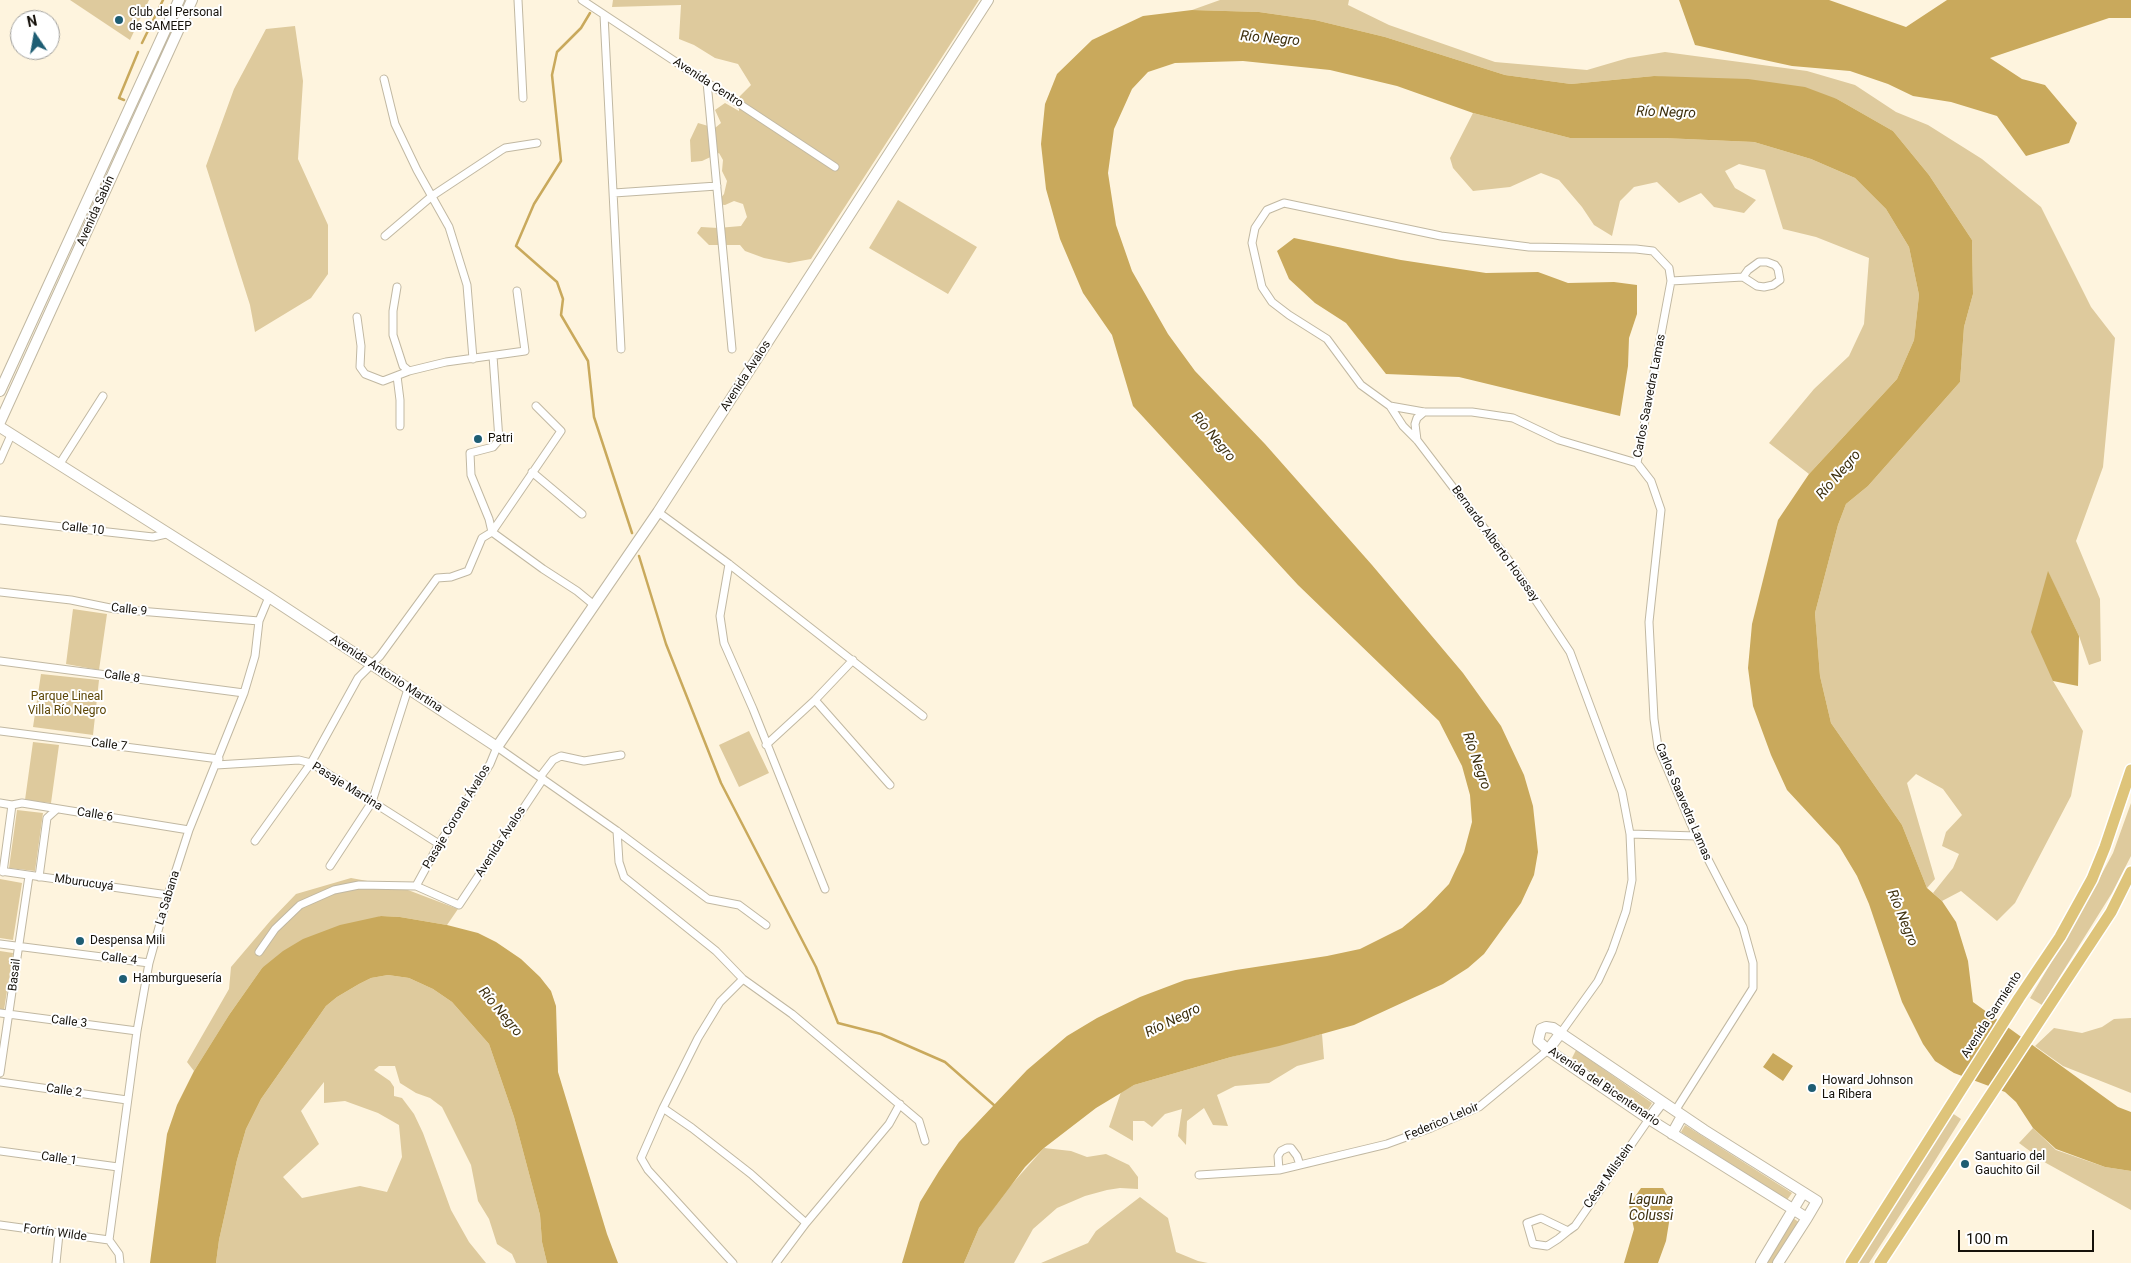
<!DOCTYPE html>
<meta charset="utf-8">
<style>
body{margin:0}
#map{position:relative;width:2131px;height:1263px;overflow:hidden;background:#fef4de;font-family:Roboto,sans-serif}
canvas{display:block}
.north{position:absolute;left:10px;top:10px;width:50px;height:50px;box-sizing:border-box;background:#fff;border:1px solid #a1a09d;border-radius:50%;rotate:348deg;font-size:14px;font-weight:700;line-height:20px;text-align:center;color:#15110a}
.north::after{content:'';display:block;margin:auto;width:18px;height:22px;background:#1e5d73;clip-path:polygon(50% 0,100% 100%,50% 72%,0 100%)}
.scale{position:absolute;left:1958px;top:1230px;width:136px;height:22px;box-sizing:border-box;border:2px solid #15110a;border-top:0;padding-left:6px;font-size:15px;line-height:18px;white-space:nowrap;color:#15110a;-webkit-text-stroke:4px #fff;paint-order:stroke}
</style>
<div id="map">
<canvas width="2131" height="1263"></canvas>
<div class="north">N</div>
<div class="scale">100 m</div>
</div>
<script>
const g = document.querySelector('canvas').getContext('2d');
g.lineJoin = 'round';
function paint(path, color) { g.fillStyle = color; g.fill(path, 'evenodd'); }
const shape = rows => new Path2D(rows.map(r => 'M' + r).join(''));
function trace(path, color, width, dash) { g.strokeStyle = color; g.lineWidth = width; g.lineCap = dash ? 'butt' : 'round'; g.setLineDash(dash || []); g.stroke(path); }
function label(font, color, halo, rows, align = 'center') {
  g.font = font + ' Roboto,sans-serif'; g.lineWidth = 4; g.setLineDash([]); g.textBaseline = 'middle'; g.strokeStyle = halo; g.fillStyle = color; for (const [text, x, y, turn = 0] of rows) {
    g.save(); g.translate(x, y); g.rotate((+turn || 0) * Math.PI / 180); g.textAlign = isNaN(turn) ? turn : align; if (halo) g.strokeText(text, 0, 0); g.fillText(text, 0, 0); g.restore();
  }
}
paint(shape([
 [70,0,149,0,130,40],
 [613,0,979,0,811,259,789,263,764,258,745,251,740,245,709,245,697,233,701,227,718,228,741,226,747,217,743,204,734,201,725,205,716,204,724,194,727,181,722,171,723,160,719,153,702,161,691,162,690,140,698,123,715,128,721,123,715,110,725,103,739,111,739,97,751,85,738,64,715,58,694,45,679,39,681,5,612,7],
 [1220,0,1349,0,1348,5,1389,25,1495,62,1587,70,1628,58,1665,52,1807,71,1855,85,1896,112,1928,125,1982,159,2041,207,2091,307,2115,338,2103,467,2076,541,2100,599,2101,661,2089,665,2079,636,2048,572,2053,681,2083,731,2071,796,2015,903,1997,921,1961,891,1942,901,1933,893,1953,868,1959,854,1942,846,1946,832,1962,815,1943,789,1916,774,1907,783,1935,879,1927,888,1902,825,1831,723,1820,676,1815,613,1838,525,1846,504,1868,486,1960,382,1964,327,1973,294,1972,240,1929,175,1893,131,1837,99,1654,76,1571,84,1505,75,1385,37,1315,20,1259,12,1192,10],
 [295,26,303,81,298,159,328,225,328,274,311,298,255,332,250,305,206,166,234,89,266,29],
 [1473,113,1570,138,1663,138,1754,142,1811,159,1855,178,1886,209,1909,247,1919,295,1914,340,1897,379,1809,474,1769,443,1814,389,1849,356,1864,324,1869,258,1816,237,1783,229,1765,170,1739,164,1725,171,1735,188,1756,200,1744,213,1714,207,1701,193,1679,203,1657,182,1634,187,1620,201,1612,236,1594,225,1582,207,1559,180,1541,173,1510,187,1473,191,1453,168,1450,158],
 [898,200,977,247,948,294,869,248],
 [73,609,107,614,99,670,66,664],
 [41,674,99,680,93,735,33,727],
 [749,731,769,773,739,787,719,745],
 [33,742,59,745,51,803,25,800],
 [2131,803,2131,856,2112,893,2042,1005,2030,998,2080,914,2113,853],
 [17,810,43,813,35,871,9,868],
 [351,878,400,887,458,909,447,925,400,917,381,916,262,968,229,1015,194,1071,187,1062,229,989,231,967,271,920,296,894],
 [0,879,22,883,13,940,0,938],
 [0,951,13,953,4,1010,0,1009],
 [388,975,409,978,433,989,452,1002,489,1044,514,1117,540,1215,542,1242,547,1263,516,1263,512,1254,497,1244,489,1219,478,1201,471,1165,442,1107,430,1098,416,1093,400,1083,395,1066,379,1066,374,1070,390,1081,394,1087,394,1096,402,1098,414,1114,423,1133,451,1210,469,1242,486,1263,216,1263,219,1240,237,1160,246,1129,261,1099,326,1006,337,997,359,984,371,978],
 [324,1082,324,1103,345,1101,378,1113,399,1125,402,1157,387,1192,360,1186,302,1198,283,1177,319,1144,301,1111],
 [2131,1018,2131,1093,2063,1066,2035,1046,2054,1028,2082,1033,2102,1027,2114,1019],
 [1322,1034,1324,1059,1297,1066,1269,1083,1235,1086,1217,1095,1228,1126,1213,1125,1204,1108,1187,1121,1186,1145,1178,1136,1182,1109,1165,1114,1152,1127,1144,1121,1133,1121,1133,1141,1109,1127,1121,1092,1134,1085,1231,1057],
 [1576,1050,1652,1103,1647,1111,1572,1058],
 [1952,1113,1961,1119,1931,1167,1869,1263,1857,1263],
 [1685,1125,1792,1193,1787,1200,1681,1132],
 [2033,1128,2056,1150,2105,1167,2131,1171,2131,1210,2046,1163,2019,1143],
 [1044,1148,1071,1151,1087,1157,1106,1154,1129,1165,1138,1177,1138,1189,1120,1188,1107,1190,1085,1196,1057,1208,1033,1229,1014,1263,964,1263,979,1228,1004,1193],
 [1140,1197,1168,1218,1176,1252,1198,1261,1208,1263,1041,1263,1088,1243,1096,1231],
 [1793,1218,1800,1223,1775,1263,1766,1263]
]), '#deca9d');
paint(shape([
 [1679,0,1829,0,1906,27,1947,0,2131,0,2131,18,2109,18,1990,58,2022,79,2045,85,2077,123,2069,143,2026,156,1997,116,1951,102,1913,96,1888,84,1850,71,1792,66,1695,45],
 [1192,10,1259,12,1315,20,1385,37,1505,75,1571,84,1654,76,1748,79,1805,87,1837,99,1893,131,1929,175,1972,240,1973,294,1964,327,1960,382,1868,486,1846,504,1838,525,1815,613,1820,676,1831,723,1902,825,1927,888,1942,901,1956,922,1968,961,1973,1002,2118,1107,2131,1112,2131,1171,2105,1167,2056,1149,2033,1128,2016,1102,2005,1092,1954,1073,1935,1061,1923,1044,1902,1002,1869,904,1857,876,1839,846,1787,790,1771,755,1753,706,1748,668,1752,624,1778,520,1809,474,1897,379,1914,340,1919,295,1909,247,1886,209,1855,178,1811,159,1754,142,1663,138,1570,138,1473,113,1397,86,1330,70,1243,61,1175,63,1148,72,1132,89,1114,129,1108,173,1116,225,1132,271,1168,334,1195,371,1265,444,1372,565,1463,673,1501,726,1524,775,1533,806,1538,852,1534,875,1521,903,1484,954,1468,968,1443,984,1354,1025,1279,1046,1231,1057,1134,1085,1096,1108,1044,1148,1025,1167,979,1228,964,1263,902,1263,920,1202,939,1171,959,1142,1027,1070,1067,1036,1097,1018,1140,997,1185,980,1236,970,1327,956,1360,949,1402,928,1426,908,1449,884,1464,852,1472,822,1470,795,1462,766,1439,721,1298,585,1133,406,1112,335,1083,293,1060,239,1046,189,1041,144,1045,104,1057,74,1092,40,1143,16],
 [1294,238,1401,260,1486,273,1538,272,1568,283,1614,282,1637,285,1637,314,1629,338,1628,366,1620,416,1459,377,1386,374,1346,323,1315,303,1289,279,1277,251],
 [2048,571,2079,636,2078,686,2053,681,2031,632],
 [381,916,400,917,447,925,478,933,496,942,521,959,540,977,551,991,556,1006,558,1072,607,1234,618,1263,547,1263,542,1242,540,1215,514,1117,489,1044,452,1002,433,989,409,978,388,975,371,978,359,984,337,997,326,1006,261,1099,246,1129,237,1160,219,1240,216,1263,150,1263,167,1134,177,1105,194,1071,229,1015,262,968,283,951,303,939,340,925],
 [1773,1053,1793,1066,1783,1081,1763,1067],
 [1641,1188,1663,1188,1672,1204,1666,1241,1658,1263,1624,1263,1634,1229,1629,1205]
]), '#c9a95c');
trace(shape([
 [590,13,581,28,557,52,552,75,561,161,534,204,516,246,557,282,563,299,561,315,588,361,594,417,632,533],
 [142,43,163,0],
 [124,100,119,98,138,52],
 [639,556,666,644,721,783,816,967,838,1023,881,1034,945,1062,995,1106]
]), '#c9a95c', 2.5);
const street = shape([
 [518,0,523,98],
 [582,0,835,167],
 [604,15,621,349],
 [384,79,395,124,417,170,449,227,467,285,473,359],
 [707,82,732,349],
 [614,193,717,186],
 [385,236,432,196,500,151,505,148,537,143],
 [1671,281,1743,277,1757,286,1764,287,1773,285,1780,280,1778,269,1775,265,1767,262,1759,262,1748,270,1743,277],
 [397,287,393,311,393,335,403,366,409,371],
 [357,317,361,346,360,367,365,374,383,381,409,371,446,362,525,351,517,291],
 [493,356,499,440,493,447,470,453,471,475,489,519,492,532,543,569,577,591,594,605],
 [397,376,400,400,400,426],
 [1390,406,1424,412,1472,412,1513,418,1559,440,1637,463],
 [1417,440,1415,424,1417,418,1424,412],
 [0,460,11,435],
 [59,465,103,396],
 [532,472,582,514],
 [658,512,729,564,923,716],
 [0,520,153,537,166,534],
 [729,564,720,616,724,643,753,709,825,889],
 [0,592,71,600,115,609,259,621],
 [0,661,244,693],
 [815,700,890,785],
 [0,731,219,759],
 [766,745,815,700,853,660],
 [216,765,299,760,311,763,439,844],
 [540,777,553,760,561,756,584,761,621,755],
 [0,803,12,805,22,803,189,830],
 [617,831,619,862,624,877,716,951,743,979,792,1014,919,1121,925,1141],
 [1630,834,1696,836],
 [255,841,311,763,358,678,380,656,437,578,451,577,468,571,482,538,492,532,561,431,536,406],
 [330,866,372,802,408,689],
 [0,871,168,895],
 [3,872,12,805],
 [39,877,47,818,57,809],
 [416,886,439,844,490,764,497,747,617,831,708,899,739,905,766,925],
 [0,944,149,963],
 [259,952,275,929,300,905,334,890,359,885,416,886,459,905,543,779],
 [0,1013,137,1031],
 [1560,1034,1598,981,1612,951,1626,911,1632,880,1630,834,1622,792,1570,652,1513,566,1417,440,1403,426,1390,406,1361,385,1327,339,1289,315,1272,302,1262,287,1252,243,1255,228,1267,210,1284,203,1441,236,1529,247,1636,249,1653,251,1669,268,1671,281,1637,463,1651,481,1661,510,1649,622,1654,719,1658,747,1696,836,1743,927,1753,963,1753,988,1675,1111],
 [0,1073,29,876],
 [0,1082,127,1100],
 [663,1108,692,1128,751,1174,806,1223],
 [0,1151,118,1167],
 [1279,1170,1278,1156,1281,1151,1287,1148,1291,1148,1297,1156,1300,1165],
 [1199,1175,1279,1170,1387,1144,1431,1128,1479,1107,1548,1050],
 [0,1225,109,1240],
 [1568,1231,1541,1218,1527,1223,1533,1244,1547,1246,1558,1239,1568,1231,1575,1226,1649,1119],
 [109,1240,137,1031,149,963,168,895,189,830,244,693,255,656,259,621,269,597],
 [109,1240,119,1254,120,1263],
 [56,1263,59,1234],
 [733,1263,648,1170,641,1158,663,1108,698,1038,720,1002,743,979],
 [776,1263,806,1223,889,1124,900,1104]
]);
const secondary = shape([
 [0,391,179,0],
 [0,422,192,0],
 [0,427,269,597,497,747,658,512,988,0],
 [1548,1050,1560,1034],
 [1649,1119,1662,1102],
 [1672,1134,1682,1116],
 [1761,1263,1803,1193],
 [1778,1263,1807,1218,1817,1201,1704,1130,1553,1028,1546,1027,1541,1029,1538,1041,1548,1050,1649,1119,1807,1218]
]);
const primary = shape([
 [1851,1263,2019,998,2060,937,2092,879,2105,847,2131,770],
 [1880,1263,2111,912,2131,872]
]);
trace(street, '#c1b8a2', 9);
trace(secondary, '#c1b8a2', 12);
trace(primary, '#fff', 14);
trace(street, '#fff', 7);
trace(secondary, '#fff', 10);
trace(primary, '#dec47a', 11);
for (const [x, y, r, color] of [
 [119,20,5,"#1e5d73"],
 [478,439,5,"#1e5d73"],
 [80,941,5,"#1e5d73"],
 [123,979,5,"#1e5d73"],
 [1812,1088,5,"#1e5d73"],
 [1965,1164,5,"#1e5d73"]
]) { const dot = new Path2D(); dot.arc(x, y, r, 0, 2 * Math.PI); g.fillStyle = color; g.fill(dot); trace(dot, '#fff', 2); }
label('12px', '#15110a', '#fff', [
 ["Club del Personal",129,13],
 ["de SAMEEP",129,27],
 ["Patri",488,439],
 ["Despensa Mili",90,941],
 ["Hamburguesería",133,979],
 ["Howard Johnson",1822,1081],
 ["La Ribera",1822,1095],
 ["Santuario del",1975,1157],
 ["Gauchito Gil",1975,1171]
], 'left');
label('12px', '#15110a', '#fff', [
 ["Avenida Centro",708,83,33],
 ["Avenida Sabín",96,211,-66],
 ["Avenida Ávalos",746,376,-57],
 ["Carlos Saavedra Lamas",1650,396,-79],
 ["Calle 10",83,529,6],
 ["Bernardo Alberto Houssay",1495,544,54],
 ["Calle 9",129,610,6],
 ["Avenida Antonio Martina",386,674,33],
 ["Calle 8",122,677,8],
 ["Calle 7",109,745,7],
 ["Pasaje Martina",347,787,32],
 ["Carlos Saavedra Lamas",1683,802,67],
 ["Calle 6",95,815,9],
 ["Pasaje Coronel Ávalos",457,817,-59],
 ["Avenida Ávalos",501,842,-57],
 ["Mburucuyá",84,883,8],
 ["La Sabana",168,898,-73],
 ["Calle 4",119,959,7],
 ["Basail",15,975,-83],
 ["Avenida Sarmiento",1992,1015,-57],
 ["Calle 3",69,1022,7],
 ["Avenida del Bicentenario",1604,1087,34],
 ["Calle 2",64,1091,8],
 ["Federico Leloir",1442,1122,-23],
 ["Calle 1",59,1159,8],
 ["César Milstein",1609,1176,-55],
 ["Fortín Wilde",55,1233,8]
]);
label('12px', '#5d4707', '#fff', [
 ["Parque Lineal",67,697],
 ["Villa Río Negro",67,711]
]);
label('italic 14px', '#3e300e', '#fff', [
 ["Río Negro",1270,39,5],
 ["Río Negro",1666,113,2],
 ["Río Negro",1213,437,50],
 ["Río Negro",1839,475,-49],
 ["Río Negro",1476,761,71],
 ["Río Negro",1902,918,68],
 ["Río Negro",500,1012,50],
 ["Río Negro",1173,1021,-26],
 ["Laguna",1651,1200],
 ["Colussi",1651,1216]
]);
</script>
